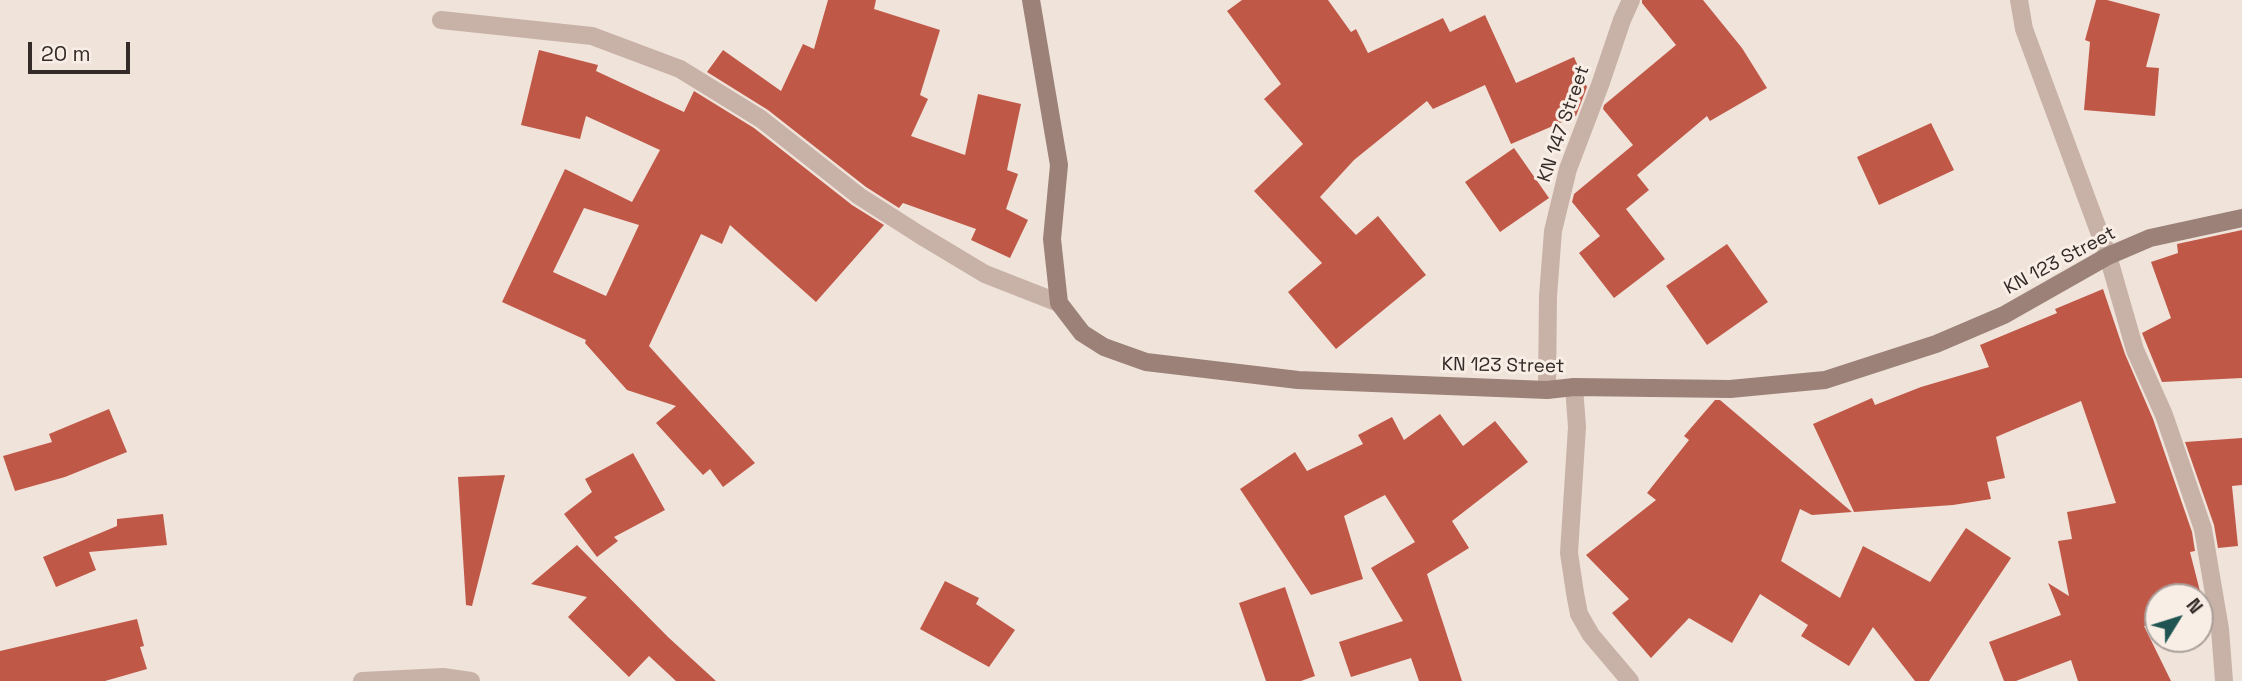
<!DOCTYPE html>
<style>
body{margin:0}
#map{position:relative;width:2242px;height:681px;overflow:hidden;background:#f0e3da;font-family:"Space Grotesk",sans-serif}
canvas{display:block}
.north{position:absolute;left:2144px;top:583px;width:70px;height:70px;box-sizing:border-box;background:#f8eee6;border:2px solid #aaa09a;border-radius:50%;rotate:52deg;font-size:19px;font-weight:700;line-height:28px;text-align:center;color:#342a27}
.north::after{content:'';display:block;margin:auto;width:24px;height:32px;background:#1f5452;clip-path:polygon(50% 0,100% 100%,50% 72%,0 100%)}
.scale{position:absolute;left:28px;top:42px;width:102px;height:32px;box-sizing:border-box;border:4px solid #342a27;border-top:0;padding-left:9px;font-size:21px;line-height:24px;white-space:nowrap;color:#342a27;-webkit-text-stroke:5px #f8eee6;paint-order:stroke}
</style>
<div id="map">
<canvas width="2242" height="681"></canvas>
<div class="north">N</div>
<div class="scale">20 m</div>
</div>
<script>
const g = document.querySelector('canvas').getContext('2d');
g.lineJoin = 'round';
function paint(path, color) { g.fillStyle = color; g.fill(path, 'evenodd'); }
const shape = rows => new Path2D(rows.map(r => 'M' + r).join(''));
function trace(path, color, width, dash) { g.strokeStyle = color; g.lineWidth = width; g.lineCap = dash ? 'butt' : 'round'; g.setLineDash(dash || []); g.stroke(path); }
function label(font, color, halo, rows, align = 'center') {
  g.font = font + ' "Space Grotesk",sans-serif'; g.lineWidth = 6; g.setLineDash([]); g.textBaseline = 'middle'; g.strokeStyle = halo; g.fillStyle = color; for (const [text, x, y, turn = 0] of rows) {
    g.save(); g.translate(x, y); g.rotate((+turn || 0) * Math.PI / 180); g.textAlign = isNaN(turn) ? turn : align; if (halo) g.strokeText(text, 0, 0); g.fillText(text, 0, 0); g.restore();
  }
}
paint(shape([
 [828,0,876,0,874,9,940,30,920,95,928,99,911,136,965,155,978,94,1021,104,1007,170,1018,174,1006,209,1028,220,1010,258,971,240,976,229,903,203,899,208,866,187,768,110,707,72,723,50,781,91,803,44,814,49],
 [1242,0,1328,0,1351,32,1356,29,1368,53,1443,18,1450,32,1485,15,1516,83,1574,57,1587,87,1576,116,1511,144,1485,85,1433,109,1427,101,1354,160,1320,197,1356,235,1378,216,1426,275,1336,349,1288,292,1322,263,1254,191,1303,144,1264,99,1281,84,1227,11],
 [1642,0,1703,0,1742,48,1767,88,1710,121,1707,116,1637,175,1649,190,1626,209,1665,259,1614,298,1579,253,1600,236,1572,202,1574,194,1633,145,1603,109,1604,105,1676,45,1642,3],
 [2096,0,2107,0,2160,14,2146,67,2159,68,2155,116,2084,110,2090,42,2085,40],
 [539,50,598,65,596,71,684,112,694,91,754,128,852,205,884,225,816,302,730,225,722,244,701,234,649,346,755,463,723,487,710,469,703,475,656,423,676,406,627,390,585,343,586,340,502,302,565,169,632,202,660,150,586,116,580,139,521,125],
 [584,208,639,225,606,296,553,272],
 [1931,123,1954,170,1879,205,1857,157],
 [1514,148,1549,198,1500,232,1465,182],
 [2242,230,2242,378,2162,382,2142,333,2171,318,2151,262,2178,253,2177,244],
 [1727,244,1768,302,1707,345,1666,286],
 [2103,289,2125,354,2153,419,2192,532,2195,551,2190,552,2205,611,2200,612,2200,597,2158,597,2158,622,2144,626,2171,681,2078,681,2071,660,2016,681,2004,681,1989,642,2061,615,2048,583,2069,596,2058,541,2072,539,2067,512,2116,503,2081,401,1996,437,2005,478,1987,482,1991,499,1953,505,1854,512,1813,424,1872,398,1875,405,1921,387,1989,367,1980,345,2057,313,2055,309],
 [1715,400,1720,400,1852,512,1812,515,1800,509,1781,561,1840,598,1863,546,1930,582,1966,528,2011,558,1929,681,1915,681,1873,627,1849,666,1801,636,1808,625,1760,594,1732,643,1689,618,1651,658,1612,613,1629,599,1586,555,1656,500,1647,493,1689,440,1684,436],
 [109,409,127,452,65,477,15,491,3,456,52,442,49,434],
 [1440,414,1463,446,1495,421,1528,462,1452,521,1469,548,1427,574,1462,681,1419,681,1411,658,1351,677,1339,642,1403,621,1371,568,1415,542,1385,495,1344,516,1363,579,1311,595,1240,489,1295,452,1307,471,1363,444,1358,435,1392,417,1404,440],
 [2242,438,2242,485,2232,486,2238,546,2218,548,2214,525,2185,442],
 [633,453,665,510,614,537,618,541,597,557,564,514,592,492,585,479],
 [505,475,472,606,466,605,458,477],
 [163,514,167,545,89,552,96,570,56,587,43,557,117,526,117,519],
 [577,545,668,637,716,681,676,681,649,656,629,677,568,617,587,597,531,584],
 [945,581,979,598,976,604,1015,630,989,667,920,629],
 [1285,587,1315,676,1301,681,1266,681,1239,603],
 [137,619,144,646,140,647,147,669,105,681,0,681,0,651]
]), '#c05848');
trace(shape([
 [2019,0,2024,29,2108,256,2135,350,2164,415,2203,529,2220,629,2224,681],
 [441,20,592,36,680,69,761,119,859,196,920,235,985,274,1059,303],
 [1574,387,1577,427,1569,553,1575,593,1579,614,1591,635,1630,681],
 [1547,390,1548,296,1553,231,1568,169,1600,85,1622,20,1631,0],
 [362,681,443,677,471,681]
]), '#c8b2a7', 18);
trace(shape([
 [1031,0,1059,165,1052,239,1059,303,1082,333,1104,347,1146,362,1298,380,1547,390,1574,387,1730,389,1825,380,1936,344,2004,315,2108,256,2150,238,2242,218]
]), '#9b8178', 18);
label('19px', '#342a27', '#f8eee6', [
 ["KN 147 Street",1564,124,-71],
 ["KN 123 Street",2060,261,-28],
 ["KN 123 Street",1503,366,1]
]);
</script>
